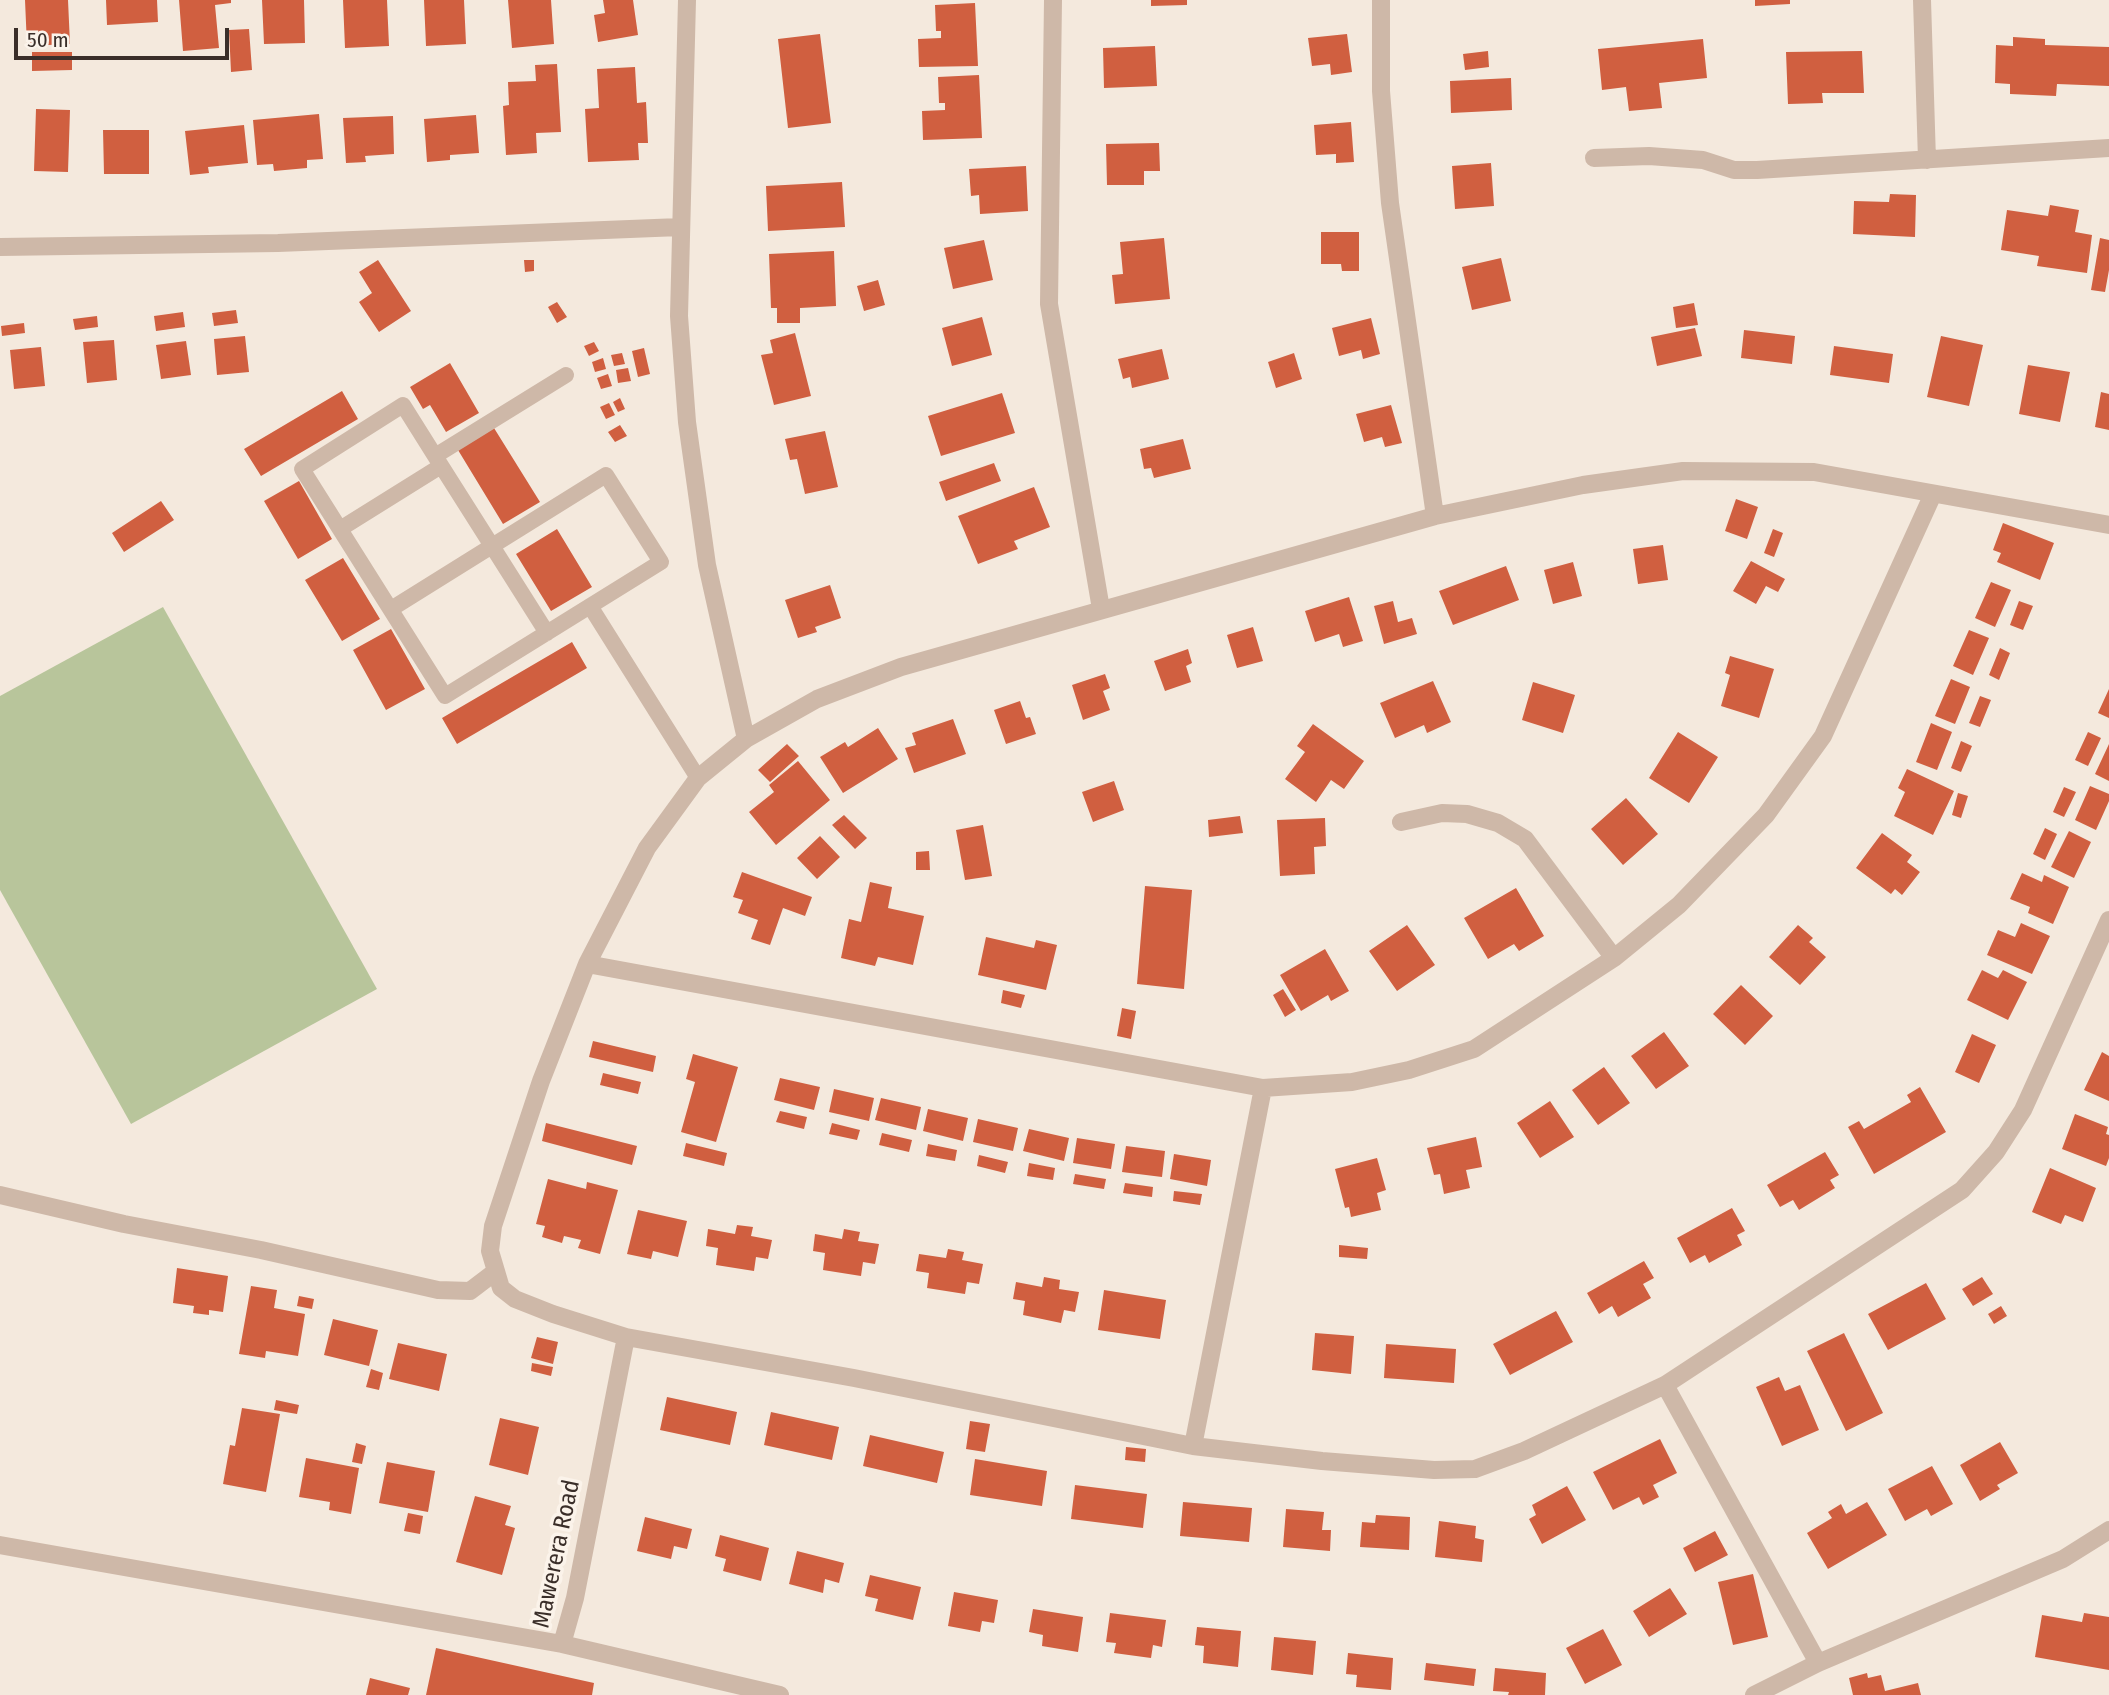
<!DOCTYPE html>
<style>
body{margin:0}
#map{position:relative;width:2109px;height:1695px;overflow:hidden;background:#f4e9dd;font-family:"Fira Sans Condensed",sans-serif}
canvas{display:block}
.scale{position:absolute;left:14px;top:28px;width:215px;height:32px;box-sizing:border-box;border:4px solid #3a2e29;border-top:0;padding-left:9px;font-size:21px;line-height:24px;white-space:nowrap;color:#3a2e29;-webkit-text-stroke:5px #fbf3ea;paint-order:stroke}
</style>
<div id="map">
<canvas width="2109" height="1695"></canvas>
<div class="scale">50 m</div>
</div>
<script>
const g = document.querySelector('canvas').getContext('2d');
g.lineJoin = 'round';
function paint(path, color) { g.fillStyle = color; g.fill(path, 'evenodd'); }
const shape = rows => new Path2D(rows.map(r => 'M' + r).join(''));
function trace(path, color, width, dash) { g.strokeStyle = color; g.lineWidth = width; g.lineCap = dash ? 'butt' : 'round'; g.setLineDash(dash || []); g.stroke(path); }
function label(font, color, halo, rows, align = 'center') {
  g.font = font + ' "Fira Sans Condensed",sans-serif'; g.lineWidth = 7; g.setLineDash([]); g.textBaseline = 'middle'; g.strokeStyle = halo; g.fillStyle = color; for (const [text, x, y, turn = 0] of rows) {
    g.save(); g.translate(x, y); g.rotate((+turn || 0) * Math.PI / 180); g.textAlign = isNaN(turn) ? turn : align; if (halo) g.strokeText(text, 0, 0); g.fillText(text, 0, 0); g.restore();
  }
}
paint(shape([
 [163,607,377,989,131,1124,0,890,0,696]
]), '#b8c59b');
paint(shape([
 [25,0,68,0,70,44,27,46],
 [106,0,157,0,158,22,107,25],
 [179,0,231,0,231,3,215,5,219,48,183,51],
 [262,0,304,0,305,43,264,44],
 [343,0,387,0,389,46,345,48],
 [424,0,464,0,466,44,426,46],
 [508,0,551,0,554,44,512,48],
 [603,0,633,0,638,35,598,42,594,15,605,13],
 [1151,0,1187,0,1187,5,1151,6],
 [1755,0,1790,0,1790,4,1755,6],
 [975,3,978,66,919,67,918,39,941,38,941,31,936,31,935,5],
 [249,29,252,70,231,72,229,30],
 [820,34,831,123,788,128,778,39],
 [1347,34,1352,72,1331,75,1330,64,1312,66,1308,38],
 [2013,37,2045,39,2045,45,2109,47,2109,86,2057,84,2056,96,2010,94,2010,84,1995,83,1996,45,2013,46],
 [1703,39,1707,78,1659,83,1662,108,1629,111,1626,87,1602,90,1598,49],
 [1155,46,1157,86,1104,88,1103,48],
 [1488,51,1489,67,1465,70,1463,54],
 [1862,51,1864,93,1822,93,1823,103,1788,104,1786,52],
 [32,52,72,52,72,70,32,71],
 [557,64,561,132,536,133,537,153,506,155,503,106,509,105,508,82,536,81,535,65],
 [635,67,637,103,646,102,648,143,638,143,639,160,588,162,585,109,599,108,597,69],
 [979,75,982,138,923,140,922,111,945,110,945,103,939,103,938,77],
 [1511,78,1512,110,1451,113,1450,81],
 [36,109,70,110,68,172,34,171],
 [319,114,323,159,307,160,307,168,274,171,273,164,257,165,253,120],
 [476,115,479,153,450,155,450,160,427,162,424,119],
 [393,116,394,154,365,156,366,162,346,163,343,118],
 [1351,122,1354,162,1336,163,1336,154,1316,155,1314,125],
 [244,125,248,163,208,167,209,173,190,175,185,131],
 [103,130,149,130,149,174,104,174],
 [1159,143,1160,171,1144,171,1144,185,1107,185,1106,144],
 [1491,163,1494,206,1455,209,1452,166],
 [1026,166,1028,211,980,214,979,195,971,196,969,169],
 [842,182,845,227,768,231,766,186],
 [1890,194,1916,195,1915,237,1853,234,1854,201,1889,202],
 [2050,205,2079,210,2075,232,2092,235,2087,273,2037,266,2039,256,2001,250,2007,210,2048,216],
 [1321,232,1359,232,1359,271,1342,271,1341,264,1321,264],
 [1164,238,1170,299,1115,304,1112,275,1123,274,1120,242],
 [2100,238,2109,240,2109,270,2105,292,2091,290],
 [984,240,993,280,953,289,944,248],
 [834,251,836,306,800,308,800,323,777,323,777,308,771,308,769,254],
 [1501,258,1511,301,1472,310,1462,267],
 [378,260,411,311,379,332,359,302,372,293,359,272],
 [524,260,534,260,534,271,525,272],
 [878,280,885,305,864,311,857,286],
 [557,302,567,317,557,323,548,307],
 [1694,303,1698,325,1676,328,1673,307],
 [236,310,238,323,214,326,212,313],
 [183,312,185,327,156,331,154,316],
 [97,316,98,327,75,330,73,319],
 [982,317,992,355,952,366,942,328],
 [1371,318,1380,354,1363,359,1361,350,1339,356,1332,328],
 [24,323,25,333,2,336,1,326],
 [1695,328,1702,356,1657,366,1651,337],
 [1744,330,1795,336,1792,364,1741,358],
 [795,333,811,396,774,405,761,355,773,353,770,340],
 [245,336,249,372,217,375,214,339],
 [1941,336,1983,345,1969,406,1927,397],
 [114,340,117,380,87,383,83,342],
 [186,341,191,375,161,379,156,345],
 [594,342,599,351,589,356,584,346],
 [1834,346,1893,354,1889,383,1830,375],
 [41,347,45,386,14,389,10,350],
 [644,348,650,374,638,377,632,351],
 [1162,349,1169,379,1132,388,1130,377,1123,379,1118,359],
 [622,353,625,364,614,366,611,355],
 [1294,353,1302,379,1276,388,1268,362],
 [603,358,606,369,595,372,592,362],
 [450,363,479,413,446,432,430,405,423,409,410,387],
 [2028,365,2070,372,2060,422,2019,414],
 [628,368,631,381,618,383,616,370],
 [608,374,612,386,601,389,597,378],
 [342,391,358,419,261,476,244,449],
 [2101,392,2109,394,2109,430,2095,427],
 [1002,393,1015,433,941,456,928,416],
 [620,398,625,409,618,412,613,402],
 [609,403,615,415,606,419,600,407],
 [1391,405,1402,443,1385,447,1382,437,1364,442,1356,414],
 [620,425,627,436,615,442,608,432],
 [494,428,540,502,503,524,458,450],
 [825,431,838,487,805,494,797,459,790,460,785,439],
 [1183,439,1191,469,1154,478,1151,468,1144,469,1140,449],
 [994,463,1001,481,946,501,939,482],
 [299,481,332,539,298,559,264,501],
 [1034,487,1050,527,1014,541,1018,549,978,564,958,516],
 [1736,499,1758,507,1747,539,1725,531],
 [161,501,174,520,124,552,112,533],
 [2003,523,2054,543,2040,580,1997,562,2001,553,1993,550],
 [557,529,592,587,551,611,516,554],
 [1773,529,1783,533,1774,557,1764,553],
 [1663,545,1668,580,1638,584,1633,549],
 [343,558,380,619,342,641,305,580],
 [1751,561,1785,579,1778,592,1766,586,1756,604,1733,591],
 [1573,562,1582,596,1553,604,1544,570],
 [1506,566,1519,600,1453,625,1439,591],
 [1991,582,2011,590,1995,627,1975,618],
 [830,585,841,618,815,627,817,632,798,638,785,600],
 [1349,597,1363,641,1343,647,1339,634,1315,642,1305,611],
 [1393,601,1398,622,1412,618,1417,634,1384,644,1374,606],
 [2019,601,2033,606,2023,630,2010,625],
 [1253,627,1263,661,1237,668,1227,635],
 [391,629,425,689,386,710,353,650],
 [1969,630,1989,638,1973,675,1953,666],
 [572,642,587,668,457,744,442,718],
 [2000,648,2010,653,1999,680,1989,675],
 [1188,649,1192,663,1186,666,1191,682,1165,691,1154,661],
 [1730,656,1774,669,1759,718,1721,706,1730,675,1725,673],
 [1105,674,1110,688,1103,691,1110,710,1083,720,1072,685],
 [1951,679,1970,687,1955,724,1935,716],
 [1433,681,1451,722,1427,733,1424,725,1395,738,1380,703],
 [1533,682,1575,695,1563,733,1522,720],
 [2109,689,2109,718,2098,713],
 [1980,696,1991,700,1980,727,1969,723],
 [1020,701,1026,718,1030,717,1036,734,1006,744,994,710],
 [953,719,966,754,914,773,905,748,916,745,912,733],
 [1931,723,1952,732,1937,770,1916,762],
 [1313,724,1364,761,1344,789,1331,780,1316,802,1285,779,1305,752,1297,746],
 [878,728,898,759,843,793,820,757,845,742,848,747],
 [1678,732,1718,757,1689,803,1649,778],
 [2088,732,2101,738,2088,766,2075,760],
 [1961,741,1972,746,1961,772,1951,768],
 [787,744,799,756,770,782,758,770],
 [2109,744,2109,781,2095,774],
 [798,761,830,800,776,845,749,812,774,792,769,785],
 [1907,769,1954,791,1933,835,1894,816,1905,792,1898,788],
 [1114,781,1124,810,1093,822,1082,792],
 [2090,786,2109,794,2109,801,2096,830,2075,820],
 [2064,787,2076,792,2064,817,2053,812],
 [1958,793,1968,796,1961,818,1952,815],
 [1626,798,1658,834,1623,865,1591,829],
 [844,815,867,838,855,849,832,825],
 [1240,816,1243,833,1209,837,1208,820],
 [1325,818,1326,846,1314,847,1315,874,1280,876,1277,820],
 [983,825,992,876,965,880,956,830],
 [2045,828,2057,834,2045,860,2033,854],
 [2069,831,2091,842,2074,878,2051,867],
 [1882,833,1912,855,1907,862,1920,872,1902,895,1895,889,1891,894,1856,868],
 [820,836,840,857,817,879,797,858],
 [929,851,930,870,916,870,916,852],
 [742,872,812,897,805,916,783,908,770,945,751,939,758,920,738,913,743,900,733,897],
 [2022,873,2042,882,2044,875,2069,887,2053,924,2028,913,2030,907,2010,899],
 [870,882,892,887,888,908,924,916,913,965,878,957,875,966,841,958,849,919,861,922],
 [1145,886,1192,890,1184,989,1137,984],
 [1516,888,1544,936,1519,951,1514,944,1488,959,1464,918],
 [2021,923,2050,936,2032,974,1987,955,1998,930,2015,937],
 [1407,925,1435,965,1397,991,1369,951],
 [1798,925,1813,938,1809,942,1826,957,1800,985,1769,957],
 [986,937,1034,948,1036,940,1057,945,1046,990,978,975],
 [1325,949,1349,991,1331,1001,1328,995,1301,1011,1280,975],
 [1982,970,1998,978,2003,970,2027,982,2008,1020,1967,1000],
 [1741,985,1773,1016,1745,1045,1713,1014],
 [1283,989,1296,1010,1285,1017,1273,995],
 [1003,990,1025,995,1021,1008,1001,1003],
 [1122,1008,1136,1011,1131,1039,1117,1036],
 [1664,1032,1689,1066,1656,1089,1631,1056],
 [1972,1034,1996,1045,1979,1083,1955,1072],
 [593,1041,656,1056,653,1072,589,1057],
 [2102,1052,2109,1056,2109,1101,2084,1090],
 [693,1054,738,1067,716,1142,681,1132,695,1082,686,1079],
 [1604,1067,1630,1103,1598,1125,1572,1090],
 [603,1073,641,1082,638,1094,600,1085],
 [780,1078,820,1087,814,1110,774,1100],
 [1920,1087,1946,1132,1874,1174,1848,1127,1859,1121,1864,1129,1911,1102,1907,1095],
 [834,1089,874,1098,869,1121,829,1112],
 [881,1098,921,1107,916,1130,875,1120],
 [1550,1101,1574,1137,1540,1158,1517,1123],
 [928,1109,968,1118,963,1141,923,1131],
 [780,1111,807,1117,804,1129,776,1122],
 [2075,1114,2108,1127,2106,1134,2109,1135,2109,1158,2106,1166,2062,1149],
 [978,1119,1018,1128,1013,1151,973,1142],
 [546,1123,637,1146,632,1165,542,1141],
 [832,1123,860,1130,857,1140,829,1134],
 [1029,1129,1069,1138,1064,1161,1023,1151],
 [882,1133,912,1140,909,1152,879,1145],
 [1476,1137,1482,1167,1466,1170,1470,1188,1444,1194,1440,1174,1434,1175,1427,1148],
 [1077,1138,1115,1144,1111,1169,1073,1163],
 [686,1143,727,1153,724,1166,683,1156],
 [928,1144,957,1150,955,1161,926,1156],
 [1126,1146,1165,1151,1162,1177,1122,1172],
 [1825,1152,1839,1175,1830,1180,1835,1188,1799,1210,1793,1200,1780,1207,1767,1185],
 [1174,1154,1211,1160,1207,1186,1170,1179],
 [979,1155,1008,1162,1005,1173,977,1166],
 [1377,1158,1386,1190,1377,1193,1381,1210,1351,1217,1349,1207,1345,1208,1335,1169],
 [1029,1163,1055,1168,1053,1180,1027,1176],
 [2050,1168,2096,1188,2083,1222,2065,1215,2061,1224,2032,1212],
 [1075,1174,1106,1179,1104,1189,1073,1184],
 [548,1179,586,1189,587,1182,618,1190,600,1254,578,1248,581,1240,564,1236,562,1243,542,1237,545,1226,536,1224],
 [1125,1183,1153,1187,1152,1197,1123,1193],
 [1174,1191,1202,1194,1200,1205,1173,1201],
 [1732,1208,1745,1231,1737,1235,1742,1245,1709,1263,1705,1255,1690,1263,1677,1238],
 [638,1210,687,1221,678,1257,653,1251,651,1259,627,1254],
 [737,1225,753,1227,751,1236,772,1240,768,1259,756,1257,754,1271,716,1265,718,1248,706,1246,708,1229,735,1234],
 [844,1229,860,1232,858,1241,879,1244,875,1264,863,1262,861,1276,823,1270,825,1253,813,1251,815,1234,842,1239],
 [1339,1245,1368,1248,1367,1259,1339,1257],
 [948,1249,964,1252,962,1260,983,1264,979,1284,967,1282,965,1294,927,1288,929,1273,916,1271,919,1254,946,1258],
 [1644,1261,1654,1278,1643,1284,1651,1298,1618,1317,1612,1306,1599,1314,1587,1293],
 [177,1268,228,1276,223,1312,209,1310,209,1315,193,1313,194,1306,173,1303],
 [1044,1277,1060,1280,1059,1289,1079,1292,1075,1312,1064,1310,1061,1323,1023,1315,1025,1301,1013,1299,1016,1282,1042,1287],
 [1982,1277,1993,1294,1973,1306,1962,1289],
 [1926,1283,1946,1319,1888,1350,1868,1314],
 [251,1286,277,1290,274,1308,305,1314,298,1356,266,1351,265,1358,239,1354],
 [1104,1290,1166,1300,1160,1339,1098,1330],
 [299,1296,314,1299,312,1309,297,1306],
 [2001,1306,2007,1316,1994,1324,1988,1314],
 [1556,1311,1573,1342,1510,1375,1493,1344],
 [333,1319,378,1330,369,1366,324,1355],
 [1315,1333,1354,1336,1351,1374,1312,1370],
 [1844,1333,1883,1413,1846,1431,1807,1351],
 [537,1337,558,1342,553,1364,531,1358],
 [398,1343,447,1354,439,1391,389,1379],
 [1386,1344,1456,1349,1454,1383,1384,1378],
 [532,1363,553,1367,551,1376,531,1371],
 [371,1369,383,1373,379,1390,366,1387],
 [1779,1377,1785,1391,1800,1385,1819,1430,1782,1446,1756,1387],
 [667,1397,737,1412,730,1445,660,1430],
 [276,1400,299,1405,297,1414,274,1410],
 [242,1408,280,1414,266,1492,223,1484,230,1445,235,1446],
 [771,1412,839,1427,832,1460,764,1445],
 [500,1418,539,1427,528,1475,489,1465],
 [970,1421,990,1424,985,1452,966,1449],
 [870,1435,944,1452,937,1483,863,1466],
 [1660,1439,1677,1473,1653,1485,1659,1497,1643,1505,1639,1497,1613,1510,1593,1472],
 [2000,1442,2018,1473,1997,1485,2000,1489,1980,1501,1960,1465],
 [356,1443,366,1446,362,1464,352,1462],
 [1126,1447,1146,1449,1145,1462,1125,1460],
 [306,1458,359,1468,351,1514,329,1510,330,1502,299,1497],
 [975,1459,1047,1471,1042,1506,970,1495],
 [387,1462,435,1471,428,1512,379,1503],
 [1932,1466,1953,1504,1931,1516,1927,1509,1905,1521,1888,1489],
 [1075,1485,1147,1494,1143,1528,1071,1519],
 [1567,1486,1586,1520,1542,1544,1529,1519,1536,1515,1532,1505],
 [475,1496,511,1506,505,1525,515,1528,502,1575,456,1562],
 [1183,1502,1252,1508,1249,1542,1180,1536],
 [1867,1502,1887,1535,1828,1569,1807,1533,1832,1518,1828,1512,1841,1504,1846,1514],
 [1286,1509,1324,1512,1322,1530,1331,1530,1330,1551,1283,1547],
 [408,1513,423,1516,420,1534,404,1531],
 [1376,1515,1410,1517,1409,1550,1360,1547,1362,1522,1375,1523],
 [645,1517,692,1529,687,1549,674,1546,671,1559,637,1551],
 [1439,1521,1476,1526,1475,1538,1484,1540,1482,1562,1435,1557],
 [1715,1531,1728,1555,1695,1572,1683,1548],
 [720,1535,769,1548,761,1581,723,1571,726,1559,715,1556],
 [797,1551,844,1563,839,1583,825,1579,823,1593,789,1584],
 [1753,1574,1768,1637,1733,1645,1718,1582],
 [870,1575,921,1587,913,1620,875,1611,878,1599,865,1596],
 [1670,1588,1687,1614,1649,1637,1633,1611],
 [954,1592,998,1600,994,1623,982,1621,980,1632,948,1626],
 [1033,1609,1083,1617,1078,1652,1042,1646,1043,1635,1029,1632],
 [1110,1613,1166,1620,1162,1647,1153,1645,1151,1658,1114,1653,1116,1643,1106,1642],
 [2084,1613,2109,1617,2109,1670,2035,1657,2042,1615,2082,1622],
 [1197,1627,1241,1631,1238,1667,1203,1663,1204,1646,1195,1645],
 [1603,1629,1622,1665,1585,1684,1566,1648],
 [1274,1637,1316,1641,1313,1675,1271,1670],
 [436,1648,594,1683,592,1695,426,1695],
 [1348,1653,1393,1658,1391,1690,1356,1687,1357,1675,1346,1674],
 [1426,1663,1476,1669,1474,1686,1424,1680],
 [1495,1668,1546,1673,1545,1695,1508,1695,1509,1692,1493,1691],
 [1867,1673,1868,1678,1881,1675,1885,1691,1918,1683,1921,1695,1853,1695,1849,1678],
 [370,1678,410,1688,408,1695,366,1695]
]), '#d05f40');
trace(shape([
 [435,456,566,375],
 [340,529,441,466],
 [590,606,698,778],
 [391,609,492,546,606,475,661,562,445,696,302,469,403,405,435,456,492,546,547,633]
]), '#ceb8a8', 16);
trace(shape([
 [687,0,679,316,687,422,707,565,746,739],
 [1053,0,1049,304,1101,609],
 [1381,0,1381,91,1390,203,1435,516],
 [1922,0,1927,160],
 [1594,158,1649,156,1703,160,1734,170,1757,170,2109,148],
 [0,247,278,243,680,227],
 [2109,525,1814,472,1683,471,1583,485,1435,516,901,667,817,699,746,739,698,778,647,848,587,964,541,1081,493,1226,490,1251,501,1288,515,1299,553,1314,626,1337,854,1378,1193,1446,1322,1461,1434,1470,1475,1469,1524,1451,1665,1385,1962,1190,1996,1152,2023,1110,2109,920],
 [1401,822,1442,813,1467,814,1498,823,1525,839,1614,958],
 [587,964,1263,1088,1352,1082,1409,1070,1474,1049,1614,958,1679,905,1766,815,1823,736,1933,494],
 [0,1195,124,1224,261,1250,438,1290,470,1291,495,1272],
 [626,1337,575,1598,562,1644,780,1695],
 [1665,1385,1818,1663],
 [1193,1446,1263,1088],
 [0,1545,562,1644],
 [1754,1695,1818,1663,2063,1559,2109,1530]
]), '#ceb8a8', 18);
label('24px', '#3a2e29', '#fbf3ea', [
 ["Mawerera Road",557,1554,-78]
]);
</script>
